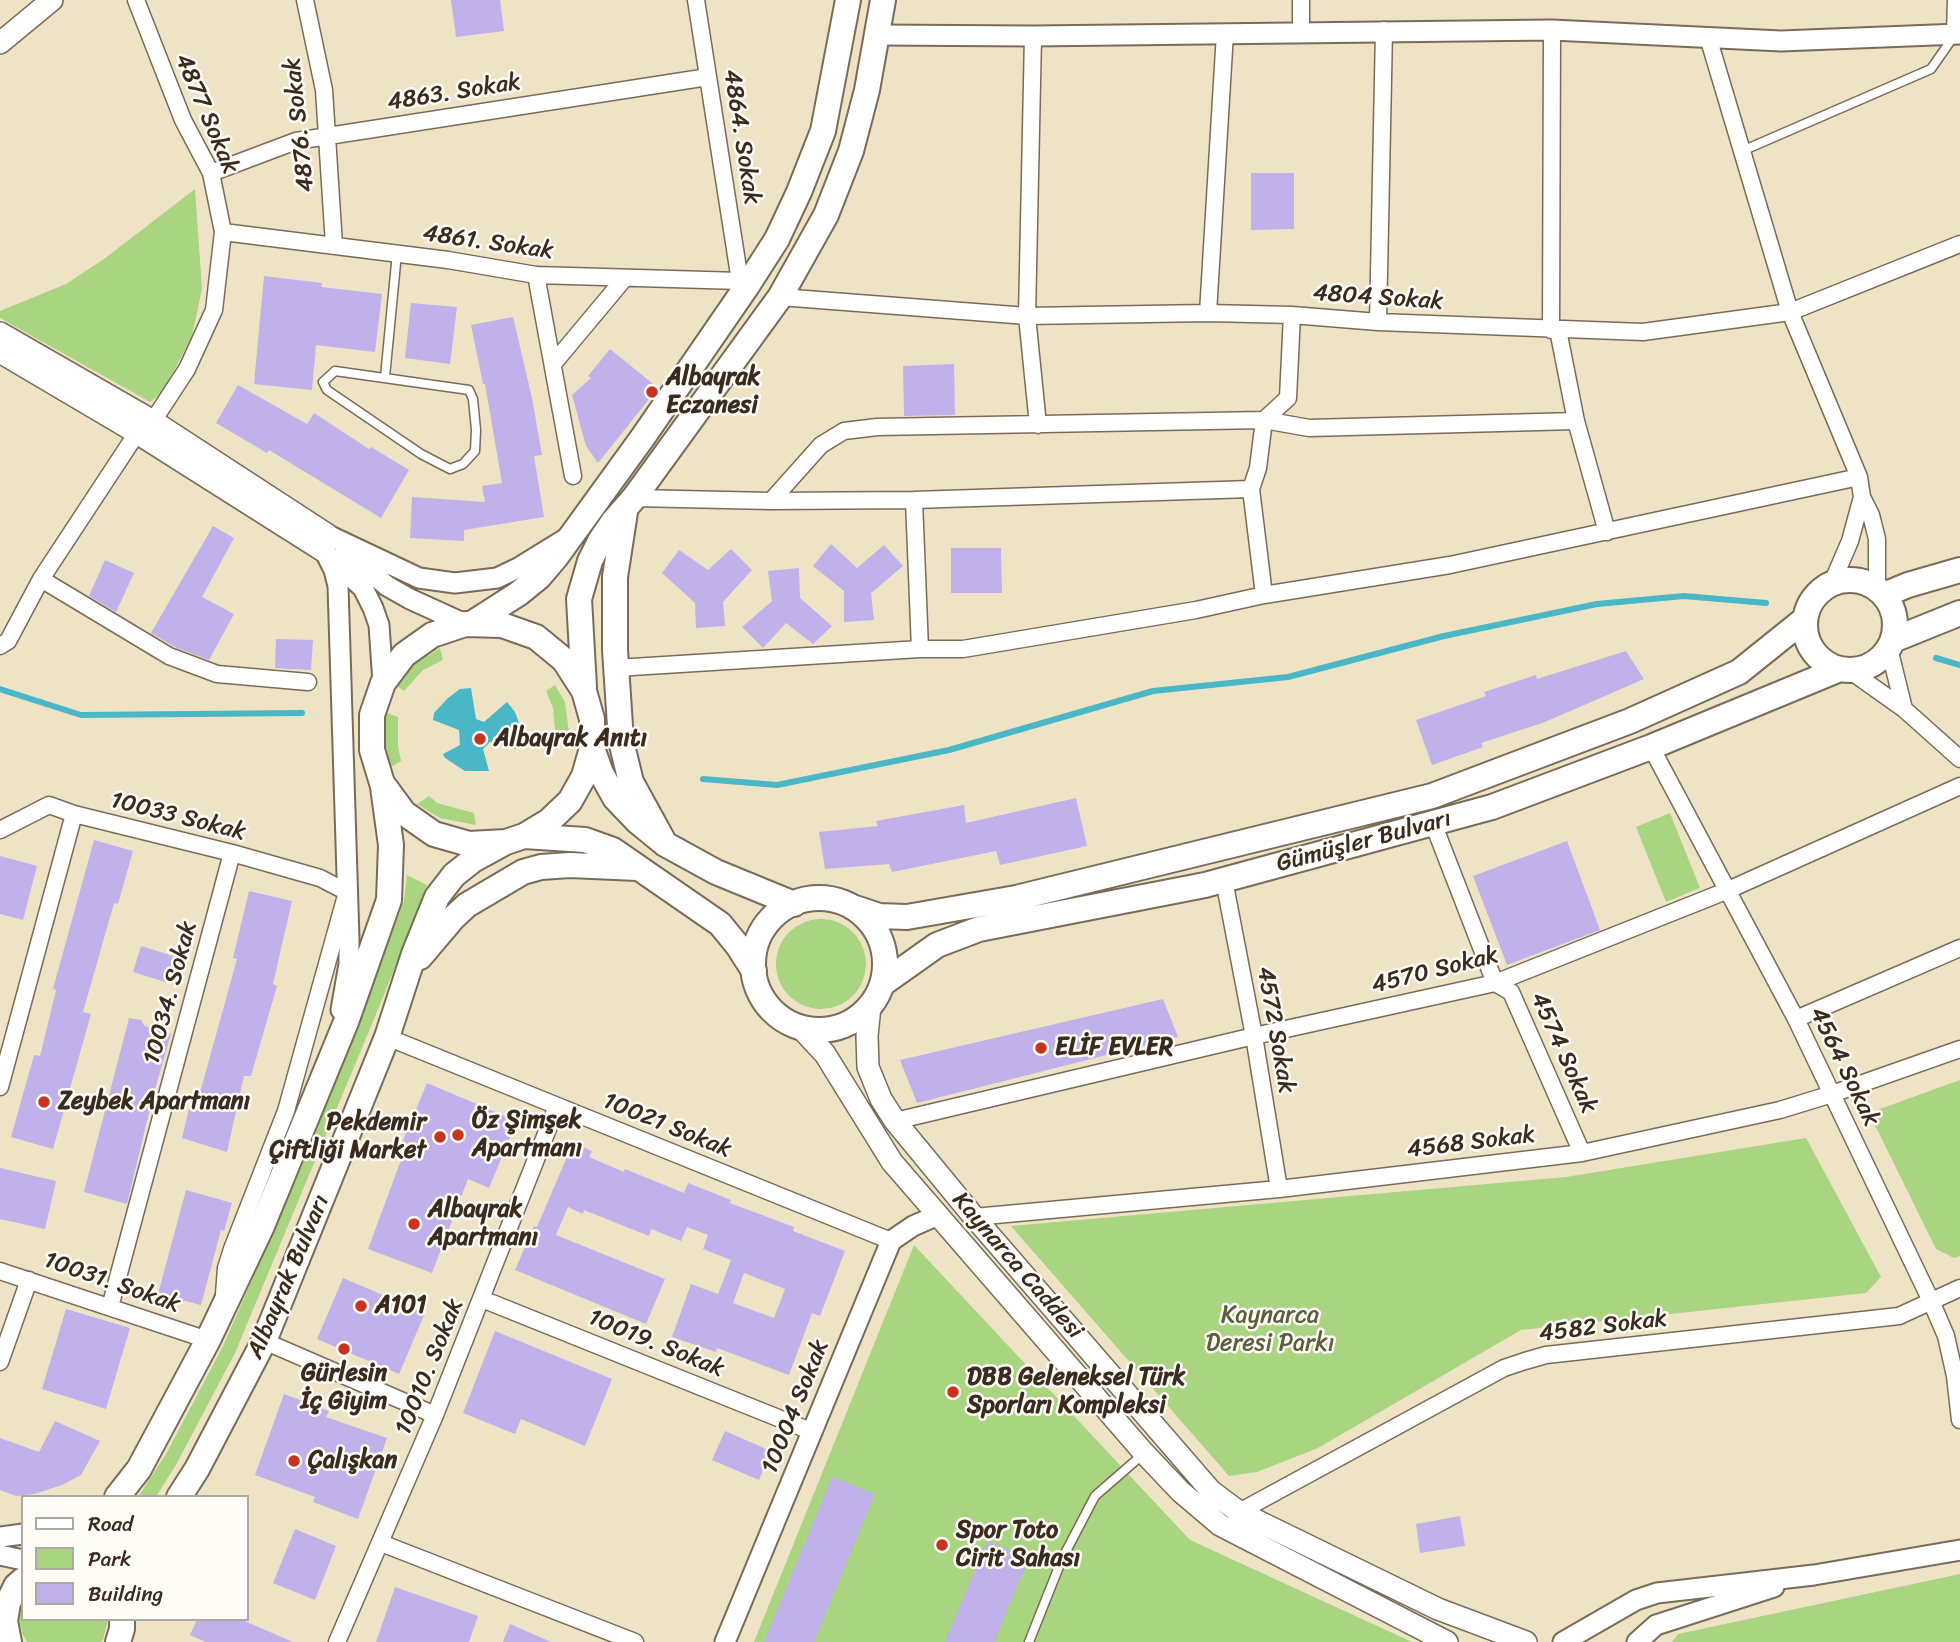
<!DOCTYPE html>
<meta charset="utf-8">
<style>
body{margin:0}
#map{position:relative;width:1960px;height:1642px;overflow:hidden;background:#efe3c6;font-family:Sriracha,sans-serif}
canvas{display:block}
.legend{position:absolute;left:21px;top:1495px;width:228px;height:126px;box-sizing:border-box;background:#fdfcf7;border:2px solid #afa8a0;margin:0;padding:9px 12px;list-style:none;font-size:21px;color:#3b2a1e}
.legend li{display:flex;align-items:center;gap:14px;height:35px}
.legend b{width:35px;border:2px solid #afa8a0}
</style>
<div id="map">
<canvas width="1960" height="1642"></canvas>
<ul class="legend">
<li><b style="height:9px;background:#fff"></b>Road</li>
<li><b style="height:19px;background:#a9d480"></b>Park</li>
<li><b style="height:19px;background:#c0b1eb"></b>Building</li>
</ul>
</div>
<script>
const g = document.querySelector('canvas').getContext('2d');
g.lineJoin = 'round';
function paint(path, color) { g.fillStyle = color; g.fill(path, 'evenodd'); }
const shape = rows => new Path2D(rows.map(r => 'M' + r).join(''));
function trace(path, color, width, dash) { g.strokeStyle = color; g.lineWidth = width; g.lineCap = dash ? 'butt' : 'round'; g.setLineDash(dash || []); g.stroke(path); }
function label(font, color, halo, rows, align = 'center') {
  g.font = font + ' Sriracha,sans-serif'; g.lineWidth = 5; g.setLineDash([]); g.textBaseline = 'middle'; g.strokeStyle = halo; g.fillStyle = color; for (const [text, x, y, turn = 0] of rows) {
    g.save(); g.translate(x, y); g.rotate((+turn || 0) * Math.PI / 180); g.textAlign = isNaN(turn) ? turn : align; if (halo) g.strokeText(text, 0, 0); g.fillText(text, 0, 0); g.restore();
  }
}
paint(shape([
 [195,189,202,289,192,336,163,392,150,402,0,318,0,311,66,284,104,259],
 [440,648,443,660,423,670,404,691,396,685,410,667],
 [555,685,565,702,570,740,556,740,553,708,546,691],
 [387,713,398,717,398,747,401,761,391,767,386,751,385,719],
 [429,796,437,803,474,813,476,825,440,818,417,804],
 [1670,813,1700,888,1666,902,1636,827],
 [407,875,427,885,384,995,235,1353,177,1463,156,1497,138,1497,166,1454,223,1346,309,1150,404,901],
 '776 964a45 45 0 1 1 90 0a45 45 0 1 1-90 0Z',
 [1960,1080,1960,1256,1954,1258,1936,1249,1869,1113],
 [1806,1138,1881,1277,1866,1293,1521,1330,1318,1448,1257,1472,1229,1476,1011,1226,1566,1177],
 [914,1245,1190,1540,1412,1642,754,1642],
 [1960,1574,1960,1642,1672,1642,1678,1634],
 [23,1603,23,1619,108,1619,103,1640,101,1642,27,1642,22,1633,19,1619]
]), '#a9d480');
paint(shape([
 [471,688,476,719,484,722,507,702,515,712,519,723,519,734,516,749,490,742,483,749,489,771,465,771,445,758,443,754,460,745,459,730,433,720,434,713,448,698,460,689]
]), '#4ab7c6');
trace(shape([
 [1936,658,1960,665],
 [0,689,81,715,302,713],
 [703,779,777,785,949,750,1153,691,1288,677,1444,636,1597,604,1684,596,1766,603]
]), '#4ab7c6', 6);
paint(shape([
 [451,0,500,0,504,31,456,37],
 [1251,173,1294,173,1294,229,1251,230],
 [264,276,322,283,321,287,382,294,375,352,316,345,312,390,254,384],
 [411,303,457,307,450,364,405,358],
 [513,317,532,398,542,455,534,456,544,517,464,530,464,541,410,538,412,497,485,502,482,486,502,483,485,384,483,384,471,325],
 [610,349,658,388,598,463,586,446,572,395,591,378,588,376],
 [954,364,955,415,904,416,903,366],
 [238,385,307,424,314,413,369,449,371,447,409,470,381,518,269,450,267,453,216,423],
 [213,526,234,538,202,597,234,614,209,660,177,648,151,633],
 [831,544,857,568,884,545,903,566,871,593,874,620,844,622,844,591,813,566],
 [951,548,1001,548,1002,593,951,593],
 [731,549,752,570,723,602,725,626,696,628,695,603,662,573,679,550,708,570],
 [105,560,134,573,116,612,89,596],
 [799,568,800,598,832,626,813,644,786,623,763,648,742,627,772,601,768,571],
 [276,639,313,640,311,670,275,668],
 [1626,651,1644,679,1545,722,1481,743,1483,747,1432,765,1416,720,1486,696,1484,692,1536,675,1537,679],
 [1076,798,1087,846,1000,865,996,851,892,872,889,864,825,869,819,832,878,826,876,821,964,805,966,823],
 [94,840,133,851,118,904,114,903,83,1012,91,1014,53,1149,11,1137,34,1055,40,1056,56,990,53,989],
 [1567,841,1600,930,1507,965,1473,876],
 [0,856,37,866,23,920,0,914],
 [249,891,292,901,273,984,277,986,251,1076,244,1076,227,1152,182,1138,194,1088,201,1089,237,959,233,958],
 [141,946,186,960,178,986,133,972],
 [1163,999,1178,1037,917,1103,900,1060],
 [129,1018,141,1020,145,1026,171,1034,153,1096,127,1204,84,1192],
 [427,1083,517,1121,489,1188,468,1179,432,1273,368,1249,404,1152,399,1150],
 [573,1143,592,1151,589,1157,624,1172,625,1169,684,1193,688,1183,731,1200,730,1203,794,1227,793,1231,845,1251,820,1316,812,1313,789,1375,717,1348,716,1352,672,1337,691,1284,718,1294,731,1260,703,1249,708,1235,687,1227,681,1241,651,1229,649,1236,584,1210,583,1214,568,1207,556,1235,665,1279,646,1324,515,1270,534,1226,537,1227],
 [744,1273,785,1289,774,1318,733,1303],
 [0,1168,56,1181,45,1229,0,1219],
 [186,1190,232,1203,224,1231,221,1230,201,1305,158,1294],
 [343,1278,425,1313,399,1374,317,1339],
 [66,1309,130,1328,106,1409,42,1389],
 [495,1331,612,1379,585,1446,521,1419,515,1434,463,1413],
 [284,1394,329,1411,326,1417,387,1438,358,1519,313,1502,315,1497,255,1475],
 [55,1421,100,1441,81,1475,62,1485,34,1494,16,1496,0,1490,0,1438,39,1452],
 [725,1431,771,1451,759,1480,712,1460],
 [832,1477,875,1494,814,1642,764,1642],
 [1460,1516,1465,1546,1420,1553,1416,1524],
 [295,1529,336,1546,315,1600,273,1583],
 [987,1541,1029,1558,994,1642,945,1642],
 [395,1587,478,1616,469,1642,376,1642],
 [197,1619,240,1619,293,1642,206,1642,190,1635],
 [510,1624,551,1642,503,1642]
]), '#c0b1eb');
const service = shape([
 [1742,151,1931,69,1954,36],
 [335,371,469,390,473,399,476,430,475,451,463,464,450,469,421,454,327,390,323,382,335,371],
 [385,377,397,253],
 [1029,1642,1062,1559,1095,1496,1142,1455]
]);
const minor = shape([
 [305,0,324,90,334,245],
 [696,0,740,281],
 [1301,0,1301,32],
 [1955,34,1956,0],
 [1033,36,1027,316,1038,425],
 [1708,37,1790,312,1859,477,1862,497,1871,515,1877,539,1877,589],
 [211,173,296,141,708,77],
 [223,232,448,260,536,275,740,281,747,286],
 [536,275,573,476],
 [780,297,1027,316,1208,313,1292,315,1378,322,1643,332,1790,312,1960,244],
 [1208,313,1225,33],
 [1378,322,1384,30],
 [1551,330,1552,30],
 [1558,330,1576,421,1607,532],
 [553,364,624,279],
 [1251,489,1264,595],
 [634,498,771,501,914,500,1251,489,1258,468,1264,420,1288,398,1292,315],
 [914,500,920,649],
 [771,501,821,445,844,431,877,427,1264,420,1309,428,1576,421],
 [41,579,169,656,217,674,308,682],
 [1832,583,1850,541,1862,497],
 [0,646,8,641,41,579,137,433,153,421,187,369,214,310,223,232,211,173,183,120,136,0],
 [1889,648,1904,709],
 [616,668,920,649,963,649,1196,610,1264,595,1450,565,1859,477],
 [1849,670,1904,709,1960,759],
 [1651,747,1796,1019,1931,1301,1946,1336,1955,1376,1960,1420],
 [1433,823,1495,983,1511,992,1582,1153],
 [0,830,49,805,74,814,232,853,320,878,347,892,286,1111,232,1249,226,1268,224,1294],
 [1224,880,1254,1036,1279,1189],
 [1796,1019,1960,948],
 [387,1037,891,1241],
 [0,1087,74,814],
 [895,1121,1254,1036,1495,983,1726,891,1960,786],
 [974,1217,1279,1189,1582,1153,1780,1110,1832,1094,1960,1049],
 [0,1271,208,1340],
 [482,1299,813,1432],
 [110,1307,232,853],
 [264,1341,435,1415],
 [0,1362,29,1280],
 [1239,1512,1504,1368,1525,1361,1546,1355,1899,1316,1960,1288],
 [381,1543,635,1642],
 [337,1642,435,1415,557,1106]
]);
const tertiary = shape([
 [878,35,1033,36,1552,30,1781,41,1960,34],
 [328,535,419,578,455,583,497,578,518,568,565,539],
 [345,550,387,586,410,599,465,624],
 [325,552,334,570,338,586,349,939,349,964,341,1010],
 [331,558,363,588,373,608,379,625,383,683],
 [0,1537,23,1534],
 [0,1555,23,1560],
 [725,1642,891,1241,913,1226,938,1215],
 [1563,1642,1636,1600,1657,1593,1814,1575,1960,1550],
 [1637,1642,1656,1625,1774,1587]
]);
const secondary = shape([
 [0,43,52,0],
 [0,333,153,421,328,535],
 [0,352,137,433,325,552],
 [870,1006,867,1036,868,1067,881,1099,895,1121,974,1217,1211,1491,1239,1512,1438,1609,1526,1642],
 [800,1027,825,1054,892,1162,1144,1453,1180,1491,1220,1525,1447,1642]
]);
const primary = shape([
 [625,512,615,577,615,650,621,741,631,782,665,844],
 '1805 625a45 45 0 1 1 90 0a45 45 0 1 1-90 0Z',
 [1884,595,1908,585,1960,570],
 [471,624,518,594,539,577,556,557,643,437,747,286,777,239,799,192,823,131,848,0],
 [1893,640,1960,613],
 [584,687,579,599,590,561,600,541,613,522,634,498,780,297,826,215,851,151,867,90,883,0],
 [592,748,601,773,615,798,638,822,665,844,716,872,794,904],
 [524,836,585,840,613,850,720,924,738,946,754,971],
 '753 964a66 66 0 1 1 132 0a66 66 0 1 1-132 0Z',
 [852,907,879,916,907,917,1016,898,1432,796,1630,721,1739,672,1805,619],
 [420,957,453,918,467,905,523,872,541,867,570,865,637,868],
 [882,984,937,945,979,929,1205,885,1492,807,1651,747,1840,669],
 [117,1497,139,1469,208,1340,262,1226,346,1022,389,900,391,845,383,787],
 [179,1497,197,1469,264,1341,387,1037,414,954,437,897,454,875,473,860,506,842,524,836,549,821,570,801,584,776,592,748,592,719,584,691,564,660,536,637,502,625,465,624,432,635,404,655,383,683,372,715,372,750,382,783,404,813,434,834,469,844,506,842],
 [9,1642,5,1621,8,1603,16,1586,23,1580],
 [118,1642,122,1629,122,1619]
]);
trace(service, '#7a6b59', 11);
trace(minor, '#7a6b59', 19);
trace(tertiary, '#7a6b59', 23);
trace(secondary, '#7a6b59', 24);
trace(primary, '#7a6b59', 28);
trace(service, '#fff', 8);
trace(minor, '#fff', 16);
trace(tertiary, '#fff', 19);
trace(secondary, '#fff', 21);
trace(primary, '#fff', 24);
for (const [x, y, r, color] of [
 [652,392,7,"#c8321e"],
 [480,739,7,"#c8321e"],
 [1041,1048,7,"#c8321e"],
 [44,1102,7,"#c8321e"],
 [458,1135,7,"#c8321e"],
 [440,1137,7,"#c8321e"],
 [414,1224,7,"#c8321e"],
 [361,1306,7,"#c8321e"],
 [344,1349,7,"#c8321e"],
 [953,1392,7,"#c8321e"],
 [294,1461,7,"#c8321e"],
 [942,1545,7,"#c8321e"]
]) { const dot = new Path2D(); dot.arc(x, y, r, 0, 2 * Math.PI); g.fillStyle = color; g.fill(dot); trace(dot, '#fdfcf7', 2.5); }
label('24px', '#3b2a1e', '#fdfcf7', [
 ["4863. Sokak",454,93,-9],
 ["4877 Sokak",206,114,67],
 ["4876. Sokak",300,125,-96],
 ["4864. Sokak",741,137,81],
 ["4861. Sokak",488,243,8],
 ["4804 Sokak",1378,298,4],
 ["10033 Sokak",178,817,14],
 ["Gümüşler Bulvarı",1364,842,-15],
 ["4570 Sokak",1435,971,-14],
 ["10034. Sokak",171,993,-75],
 ["4572 Sokak",1275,1030,80],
 ["4574 Sokak",1563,1053,66],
 ["4564 Sokak",1844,1067,64],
 ["10021 Sokak",667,1126,22],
 ["4568 Sokak",1471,1143,-7],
 ["Kaynarca Caddesi",1017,1266,49],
 ["Albayrak Bulvarı",289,1277,-67],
 ["10031. Sokak",112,1283,19],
 ["4582 Sokak",1603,1327,-7],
 ["10019. Sokak",656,1344,22],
 ["10010. Sokak",430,1367,-68],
 ["10004 Sokak",796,1407,-68]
]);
label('bold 24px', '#3b2a1e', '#fdfcf7', [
 ["Albayrak",666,378],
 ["Eczanesi",666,406],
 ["Albayrak Anıtı",494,739],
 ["ELİF EVLER",1055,1048],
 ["Zeybek Apartmanı",58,1102],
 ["Öz Şimşek",472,1121],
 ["Apartmanı",472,1149],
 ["Pekdemir",426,1123,"right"],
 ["Çiftliği Market",426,1151,"right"],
 ["Albayrak",428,1210],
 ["Apartmanı",428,1238],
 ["A101",375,1306],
 ["Gürlesin",344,1374,"center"],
 ["İç Giyim",344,1402,"center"],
 ["DBB Geleneksel Türk",967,1378],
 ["Sporları Kompleksi",967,1406],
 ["Çalışkan",308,1461],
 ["Spor Toto",956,1531],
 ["Cirit Sahası",956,1559]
], 'left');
label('24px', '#5c5d3b', '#fdfcf7', [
 ["Kaynarca",1270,1316],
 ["Deresi Parkı",1270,1344]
]);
</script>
